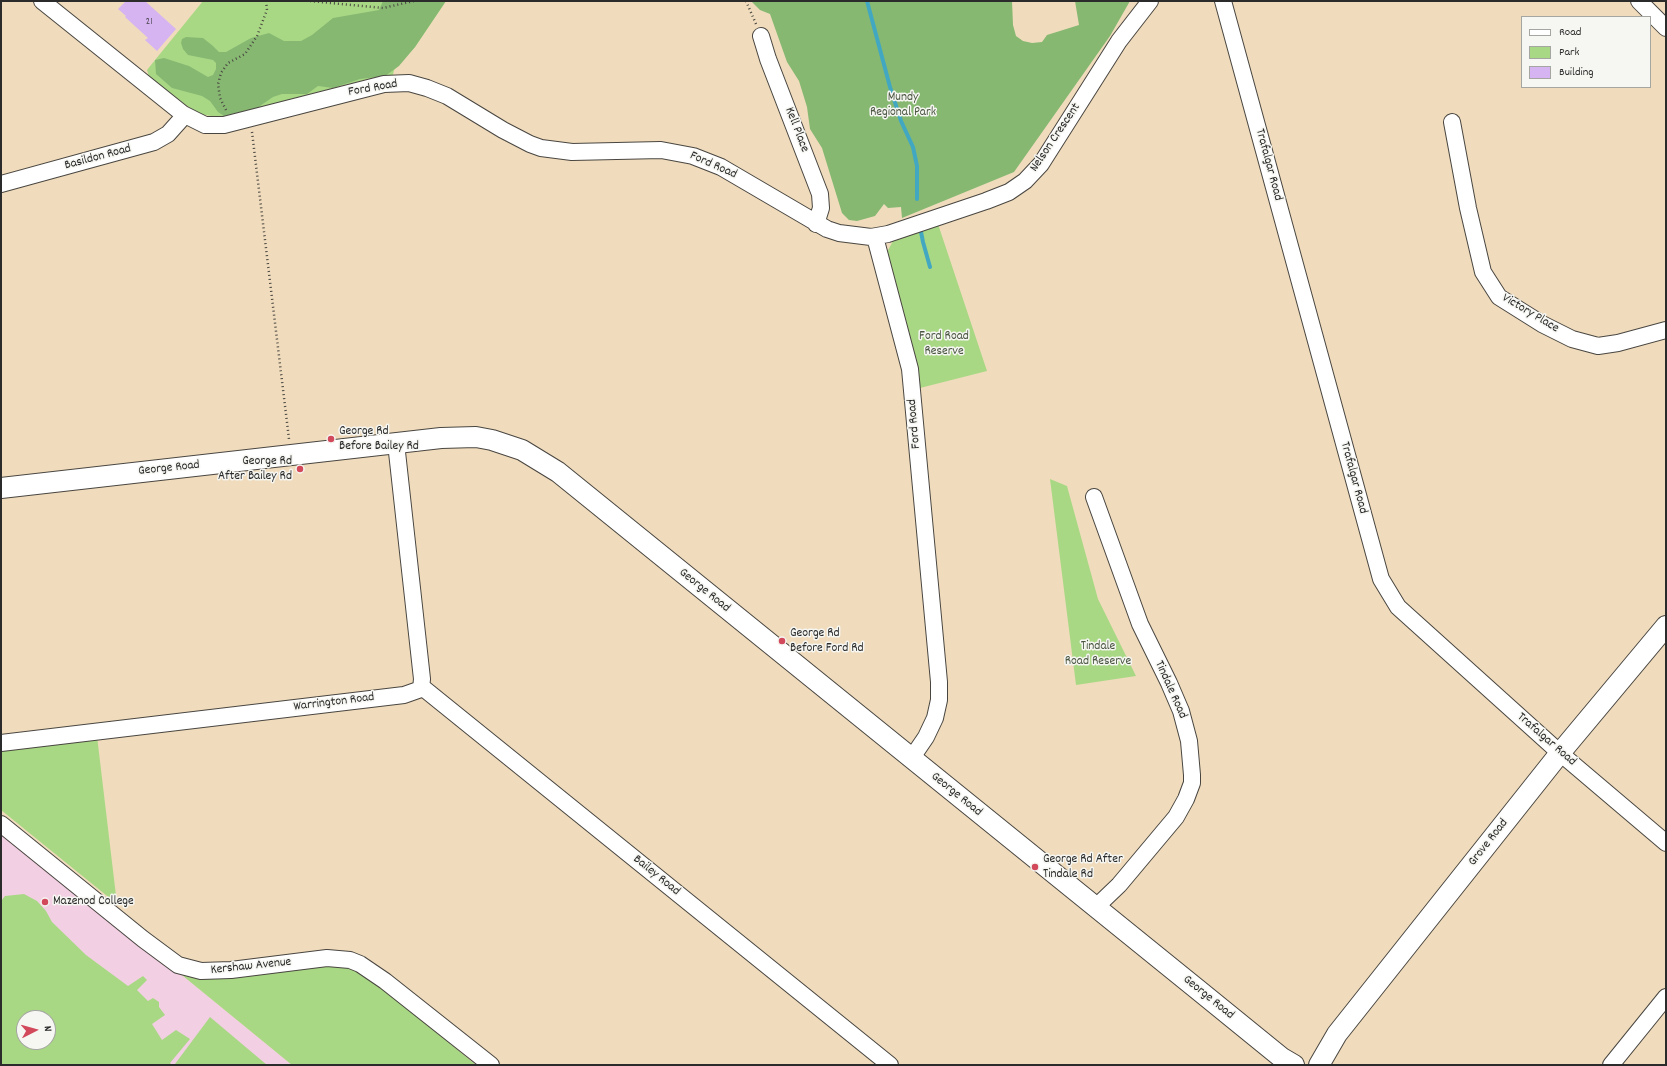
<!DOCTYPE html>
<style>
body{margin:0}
#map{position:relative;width:1667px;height:1066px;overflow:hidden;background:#f0dcbc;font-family:Dekko,sans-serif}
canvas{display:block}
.frame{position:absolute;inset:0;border:2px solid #2b2b2b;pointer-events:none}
.legend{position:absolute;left:1521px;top:16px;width:130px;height:72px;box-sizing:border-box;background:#f6f6f2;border:1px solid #a5a5a2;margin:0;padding:5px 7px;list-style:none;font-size:12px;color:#2b2b2b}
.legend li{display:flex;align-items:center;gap:8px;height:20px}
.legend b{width:20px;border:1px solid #a5a5a2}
.north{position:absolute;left:16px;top:1010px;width:40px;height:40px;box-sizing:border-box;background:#f6f6f2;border:1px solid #a5a5a2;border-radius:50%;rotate:84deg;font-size:11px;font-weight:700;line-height:16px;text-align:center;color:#2b2b2b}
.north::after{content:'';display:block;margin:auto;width:14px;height:18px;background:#d1495b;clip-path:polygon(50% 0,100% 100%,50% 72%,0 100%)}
</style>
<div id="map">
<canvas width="1667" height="1066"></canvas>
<div class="frame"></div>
<ul class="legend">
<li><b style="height:5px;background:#fff"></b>Road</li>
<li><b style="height:11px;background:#a9d885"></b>Park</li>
<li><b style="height:11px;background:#d6b4f1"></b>Building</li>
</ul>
<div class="north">N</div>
</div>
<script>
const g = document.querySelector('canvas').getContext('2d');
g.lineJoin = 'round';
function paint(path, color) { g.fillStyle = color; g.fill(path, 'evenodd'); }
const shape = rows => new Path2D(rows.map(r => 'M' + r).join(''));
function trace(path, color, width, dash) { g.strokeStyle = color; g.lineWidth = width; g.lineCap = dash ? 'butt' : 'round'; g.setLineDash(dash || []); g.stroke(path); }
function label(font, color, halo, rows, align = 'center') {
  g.font = font + ' Dekko,sans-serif'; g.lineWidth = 3; g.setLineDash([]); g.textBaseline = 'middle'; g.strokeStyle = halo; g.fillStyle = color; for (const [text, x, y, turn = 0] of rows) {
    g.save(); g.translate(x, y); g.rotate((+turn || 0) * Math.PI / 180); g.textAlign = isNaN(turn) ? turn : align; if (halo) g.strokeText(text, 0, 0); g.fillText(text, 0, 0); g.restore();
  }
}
paint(shape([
 [1,833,177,971,292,1065,1,1065],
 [24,1018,48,1018,48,1042,24,1042]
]), '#f2cfe2');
paint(shape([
 [203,1,446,1,415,47,394,70,393,75,364,80,226,116,218,117,204,115,191,109,149,77,148,73,147,70,155,60],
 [938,224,987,371,920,388,887,252,893,241],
 [1050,479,1067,486,1098,599,1136,676,1076,685],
 [97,736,117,904,1,810,1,749],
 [24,894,37,901,46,911,52,922,86,955,128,986,143,976,147,980,137,990,148,1001,153,998,159,1002,159,1007,165,1015,152,1024,162,1040,176,1030,190,1039,170,1063,172,1065,1,1065,1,901,5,896],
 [24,1018,48,1018,48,1042,24,1042],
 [347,959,476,1065,292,1065,177,971],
 [210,1017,267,1065,176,1065,175,1064]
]), '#a9d885');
paint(shape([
 [383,1,446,1,415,47,399,66,385,76,360,79,333,88,318,86,307,94,282,94,273,97,257,108,224,116,218,112,210,101,202,96,172,88,156,74,155,60,164,58,189,66,208,77,213,75,216,69,216,63,213,60,188,55,183,49,181,43,182,39,186,37,203,38,213,46,219,52,226,52,251,38,269,33,284,41,301,41,312,35,333,18,379,10],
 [751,1,1012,1,1013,25,1016,36,1023,41,1032,43,1042,42,1047,35,1079,25,1075,1,1130,1,1110,36,1014,172,902,218,901,207,888,208,884,204,875,216,857,221,849,220,842,213,822,148,810,129,807,107,799,81,787,62,770,14,760,10]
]), '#86b872');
trace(shape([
 [867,1,890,87,901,121,913,147,917,166,917,199],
 [920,227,923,242,930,267]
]), '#42a8c2', 4);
paint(shape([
 [126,1,145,1,176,29,157,51,145,40,148,38,125,17,126,16,118,9]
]), '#d6b4f1');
const minor = shape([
 [42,1,183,114,205,125,224,125,384,84,409,83,427,88,447,96,503,130,530,144,541,148,572,152,661,150,693,156,721,167,827,229,839,233,871,237,888,234,986,201,1009,192,1025,181,1041,164,1119,41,1150,1],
 [1223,1,1381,579,1398,607,1560,753,1666,843],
 [1639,1,1666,28],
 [761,36,768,59,820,194,821,208,816,224],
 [1452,122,1468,208,1483,272,1499,297,1542,324,1572,339,1598,346,1618,343,1666,330],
 [1,184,154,142,168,134,185,115],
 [875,237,910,369,939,682,939,700,935,718,926,737,911,759],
 [1094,497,1140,624,1169,683,1181,711,1189,741,1192,775,1192,783,1186,799,1176,817,1119,885,1096,907],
 [422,687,890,1065],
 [1,743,404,695,421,689,422,679,396,443],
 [1,824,143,939,178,965,201,971,231,970,327,958,350,960,360,964,385,981,491,1065],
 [1611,1065,1666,997]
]);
const tertiary = shape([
 [1,488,441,438,476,437,492,440,522,450,558,472,1202,993,1282,1058,1294,1065],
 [1319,1065,1337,1034,1560,753,1666,626]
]);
trace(minor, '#494641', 18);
trace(tertiary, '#494641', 22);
trace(shape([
 [310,1,383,8,414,1],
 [746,1,756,24],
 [226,110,220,98,218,84,221,73,228,63,245,54,257,36,267,10,266,1],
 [252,132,289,439]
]), '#494641', 2.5, [1, 3]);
trace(minor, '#fff', 16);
trace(tertiary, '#fff', 20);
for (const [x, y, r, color] of [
 [331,439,4,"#d1495b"],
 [300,469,4,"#d1495b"],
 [782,641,4,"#d1495b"],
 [1035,867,4,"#d1495b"],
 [45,902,4,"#d1495b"]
]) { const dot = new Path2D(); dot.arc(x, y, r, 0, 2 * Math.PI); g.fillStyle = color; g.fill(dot); trace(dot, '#f6f6f2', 1.5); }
label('11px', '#564d5c', null, [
 ["21",149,22]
]);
label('13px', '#2b2b2b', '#f6f6f2', [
 ["Ford Road",373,89,-10],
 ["Kell Place",796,130,69],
 ["Nelson Crescent",1056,138,-56],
 ["Basildon Road",98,158,-15],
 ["Trafalgar Road",1268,165,75],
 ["Ford Road",713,166,24],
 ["Victory Place",1530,314,31],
 ["Ford Road",915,424,-95],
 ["George Road",169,469,-6],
 ["Trafalgar Road",1353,478,75],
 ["George Road",704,591,39],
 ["Tindale Road",1170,690,66],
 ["Warrington Road",334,703,-7],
 ["Trafalgar Road",1546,740,41],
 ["George Road",956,795,39],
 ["Grove Road",1489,843,-52],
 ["Bailey Road",656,876,39],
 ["Kershaw Avenue",251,967,-6],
 ["George Road",1208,998,39]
]);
label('13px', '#4a5642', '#f6f6f2', [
 ["Mundy",903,98],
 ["Regional Park",903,113],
 ["Ford Road",944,337],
 ["Reserve",944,352],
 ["Tindale",1098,647],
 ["Road Reserve",1098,662]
]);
label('13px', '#2b2b2b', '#f6f6f2', [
 ["George Rd",339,432],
 ["Before Bailey Rd",339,447],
 ["George Rd",292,462,"right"],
 ["After Bailey Rd",292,477,"right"],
 ["George Rd",790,634],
 ["Before Ford Rd",790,649],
 ["George Rd After",1043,860],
 ["Tindale Rd",1043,875],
 ["Mazenod College",53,902]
], 'left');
</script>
